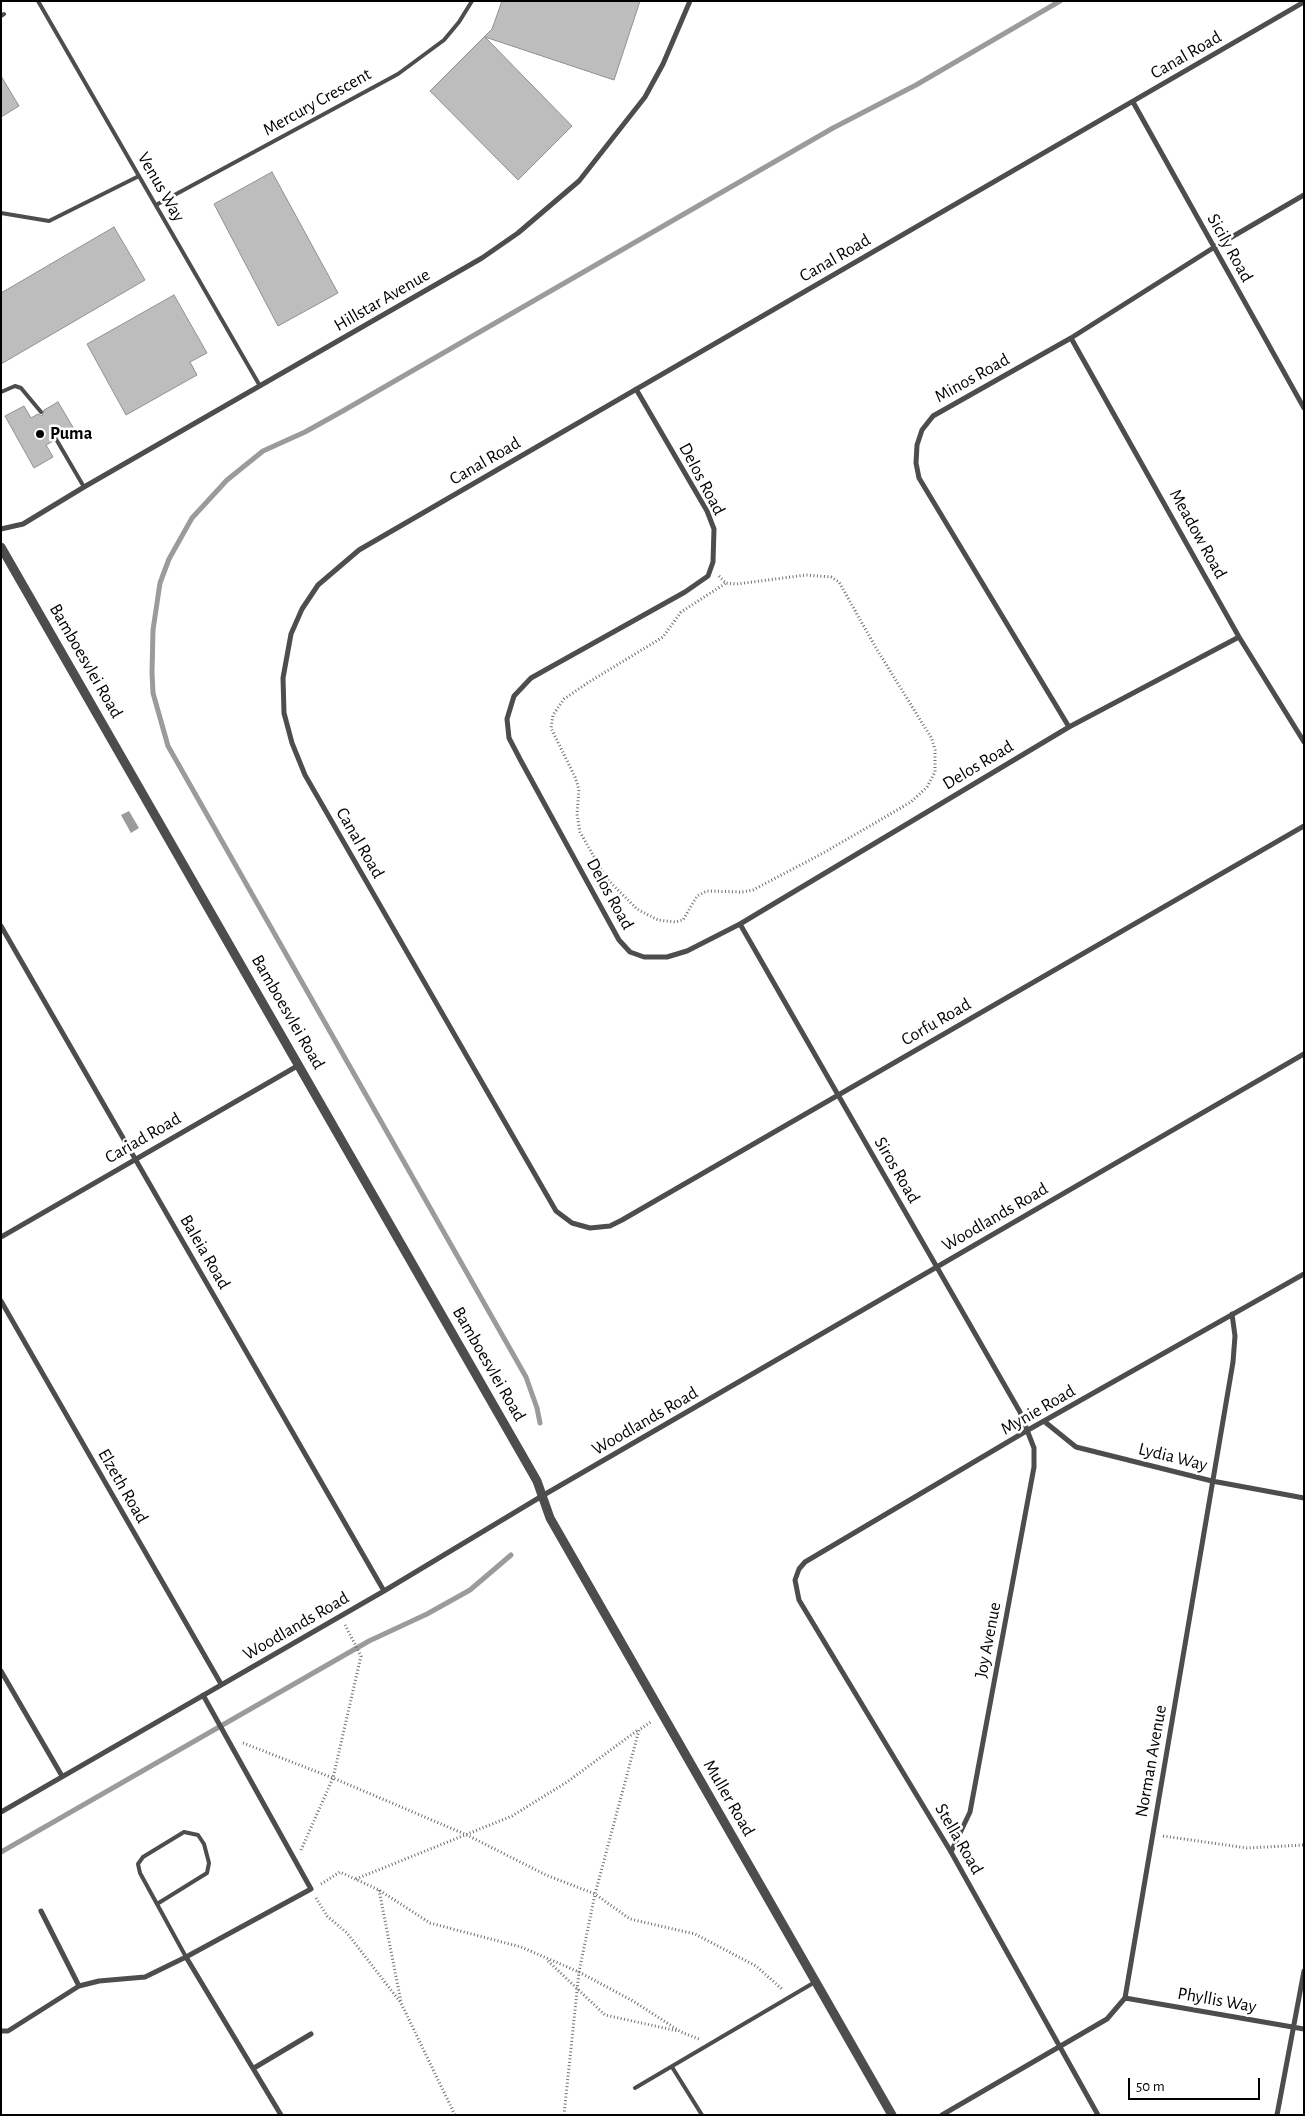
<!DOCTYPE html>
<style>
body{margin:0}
#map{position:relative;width:1305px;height:2116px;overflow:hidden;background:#fff;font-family:"Alegreya Sans",sans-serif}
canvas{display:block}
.frame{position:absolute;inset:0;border:2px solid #000;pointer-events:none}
.scale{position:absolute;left:1128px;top:2078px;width:132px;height:22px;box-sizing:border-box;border:2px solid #000;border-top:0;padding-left:6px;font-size:15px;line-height:18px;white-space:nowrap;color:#000;-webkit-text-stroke:4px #fff;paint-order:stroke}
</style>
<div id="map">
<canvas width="1305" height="2116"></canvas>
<div class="frame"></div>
<div class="scale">50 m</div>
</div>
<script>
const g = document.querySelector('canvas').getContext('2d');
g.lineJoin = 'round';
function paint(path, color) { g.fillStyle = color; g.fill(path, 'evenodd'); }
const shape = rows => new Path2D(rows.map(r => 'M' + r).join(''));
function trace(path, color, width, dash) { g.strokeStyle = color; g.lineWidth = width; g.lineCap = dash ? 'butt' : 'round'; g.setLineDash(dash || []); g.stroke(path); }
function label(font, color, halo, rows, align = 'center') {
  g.font = font + ' "Alegreya Sans",sans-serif'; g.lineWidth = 5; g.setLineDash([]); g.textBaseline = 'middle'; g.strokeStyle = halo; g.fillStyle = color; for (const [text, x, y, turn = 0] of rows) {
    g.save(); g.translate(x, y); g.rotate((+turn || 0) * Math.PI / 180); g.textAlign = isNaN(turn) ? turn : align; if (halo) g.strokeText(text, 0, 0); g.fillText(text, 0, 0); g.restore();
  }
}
paint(shape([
 [129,811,139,828,131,833,121,815]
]), '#9b9b9b');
trace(shape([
 [540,1423,537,1408,526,1377,168,746,153,693,152,672,153,630,160,583,169,559,192,518,227,480,263,451,305,432,341,412,833,128,916,85,1060,1],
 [1,1852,369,1641,427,1614,470,1590,511,1555]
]), '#9b9b9b', 5);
const building = shape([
 [502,1,640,1,614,80,485,37,572,126,518,180,430,91,492,29,502,1],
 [1,76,19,106,1,117,1,76],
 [272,172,338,293,278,326,214,204,272,172],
 [114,227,145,280,1,364,1,293,114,227],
 [174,295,207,353,190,362,197,375,126,415,87,344,174,295],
 [58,402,74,429,59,437,54,436,53,441,46,445,53,457,34,468,5,416,24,406,31,418,38,414,42,416,44,410,58,402]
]);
paint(building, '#bdbdbd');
trace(building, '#919191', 1);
trace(shape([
 [719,576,726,583,737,584,806,575,831,577,839,582,876,648,932,739,935,750,935,772,927,787,911,802,825,852,753,890,742,892,707,891,697,896,683,920,675,922,658,920,637,909,606,878,580,832,577,814,579,789,575,777,551,728,553,715,564,699,589,682,663,637,681,612,726,583],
 [243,1743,333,1778,467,1835,546,1875,595,1894,630,1919,695,1934,756,1966,782,1989],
 [1163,1836,1247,1848,1304,1845],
 [301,1850,333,1778,361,1656,345,1625],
 [356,1879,512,1816,567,1782,638,1730],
 [321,1884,340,1872,379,1890,430,1923,521,1947,579,1972,633,2001,681,2032,699,2039],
 [379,1890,401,2002],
 [316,1898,327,1916,347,1933,401,2003,455,2115],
 [548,1961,605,2015,678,2031],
 [564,2115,579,1972,595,1894,639,1730,652,1721]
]), '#6f6f6f', 3, [1, 2.5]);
trace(shape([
 [38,1,260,386],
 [1,16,4,14],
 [156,205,398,74,444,40,459,22,472,1],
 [1,213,49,221,139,176],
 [1,392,15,386,21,388,41,412],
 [56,439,84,487],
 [157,1904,207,1873,209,1863,204,1844,198,1835,184,1832,143,1857,138,1864,140,1873,186,1957],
 [672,2067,702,2115],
 [635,2088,815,1982]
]), '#4d4d4d', 4);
trace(shape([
 [1304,2,359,550,318,585,302,609,291,634,283,678,284,713,292,743,305,775,556,1211,572,1223,590,1228,610,1226,622,1220,1304,826],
 [1133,102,1304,408],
 [1071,338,1239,637,1304,742],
 [636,389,707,511,714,529,713,562,708,576,685,592,531,678,514,696,507,719,509,738,521,761,619,940,630,952,644,957,667,957,687,951,740,924,1069,727,1239,637],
 [1,529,23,524,84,487,482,258,518,233,579,181,645,97,663,64,690,1],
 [1069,727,919,478,916,463,917,445,922,430,933,416,1071,338,1213,248,1304,195],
 [740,924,1020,1412,1034,1448,1034,1467,970,1812,951,1852],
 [1,926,384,1591],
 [1,1237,299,1065],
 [1,1301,221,1684],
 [1045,1422,1076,1447,1212,1481,1304,1498],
 [1,1671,62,1776],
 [1,1812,384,1591,542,1496,1304,1054],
 [41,1911,79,1986],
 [186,1957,281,2115],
 [1125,1998,1304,2029],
 [1,2031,8,2031,79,1986,99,1981,145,1977,186,1957,311,1889,203,1695],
 [254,2068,311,2034],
 [942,2115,1107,2019,1125,1998,1233,1362,1235,1336,1232,1314],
 [1098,2115,951,1852,799,1600,795,1580,799,1569,805,1562,1028,1430,1304,1274],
 [1277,2115,1304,1971]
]), '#4d4d4d', 5);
trace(shape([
 [1,547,537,1481,550,1518,892,2115]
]), '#4d4d4d', 9);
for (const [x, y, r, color] of [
 [40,434,5,"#000"]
]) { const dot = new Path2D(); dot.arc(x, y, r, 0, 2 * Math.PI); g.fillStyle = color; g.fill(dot); trace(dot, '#fff', 2); }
label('18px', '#000', '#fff', [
 ["Canal Road",1186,55,-30],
 ["Mercury Crescent",317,102,-29],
 ["Venus Way",161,187,60],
 ["Sicily Road",1230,248,61],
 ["Canal Road",835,258,-30],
 ["Hillstar Avenue",382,300,-30],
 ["Minos Road",972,378,-29],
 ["Canal Road",485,461,-30],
 ["Delos Road",702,479,62],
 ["Meadow Road",1198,534,61],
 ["Bamboesvlei Road",86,661,60],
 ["Delos Road",978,765,-31],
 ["Canal Road",360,843,60],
 ["Delos Road",610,894,61],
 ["Bamboesvlei Road",288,1012,60],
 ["Corfu Road",936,1022,-30],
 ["Cariad Road",143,1138,-30],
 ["Siros Road",897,1170,60],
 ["Woodlands Road",995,1217,-30],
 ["Baleia Road",205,1252,60],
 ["Bamboesvlei Road",489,1364,60],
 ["Mynie Road",1038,1410,-30],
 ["Woodlands Road",645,1421,-30],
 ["Lydia Way",1173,1457,14],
 ["Elzeth Road",123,1486,60],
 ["Woodlands Road",296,1626,-30],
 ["Joy Avenue",988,1640,-79],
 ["Norman Avenue",1151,1761,-80],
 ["Muller Road",729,1798,60],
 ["Stella Road",959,1839,60],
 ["Phyllis Way",1217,2000,10]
]);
label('bold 18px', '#000', '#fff', [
 ["Puma",50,434]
], 'left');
</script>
